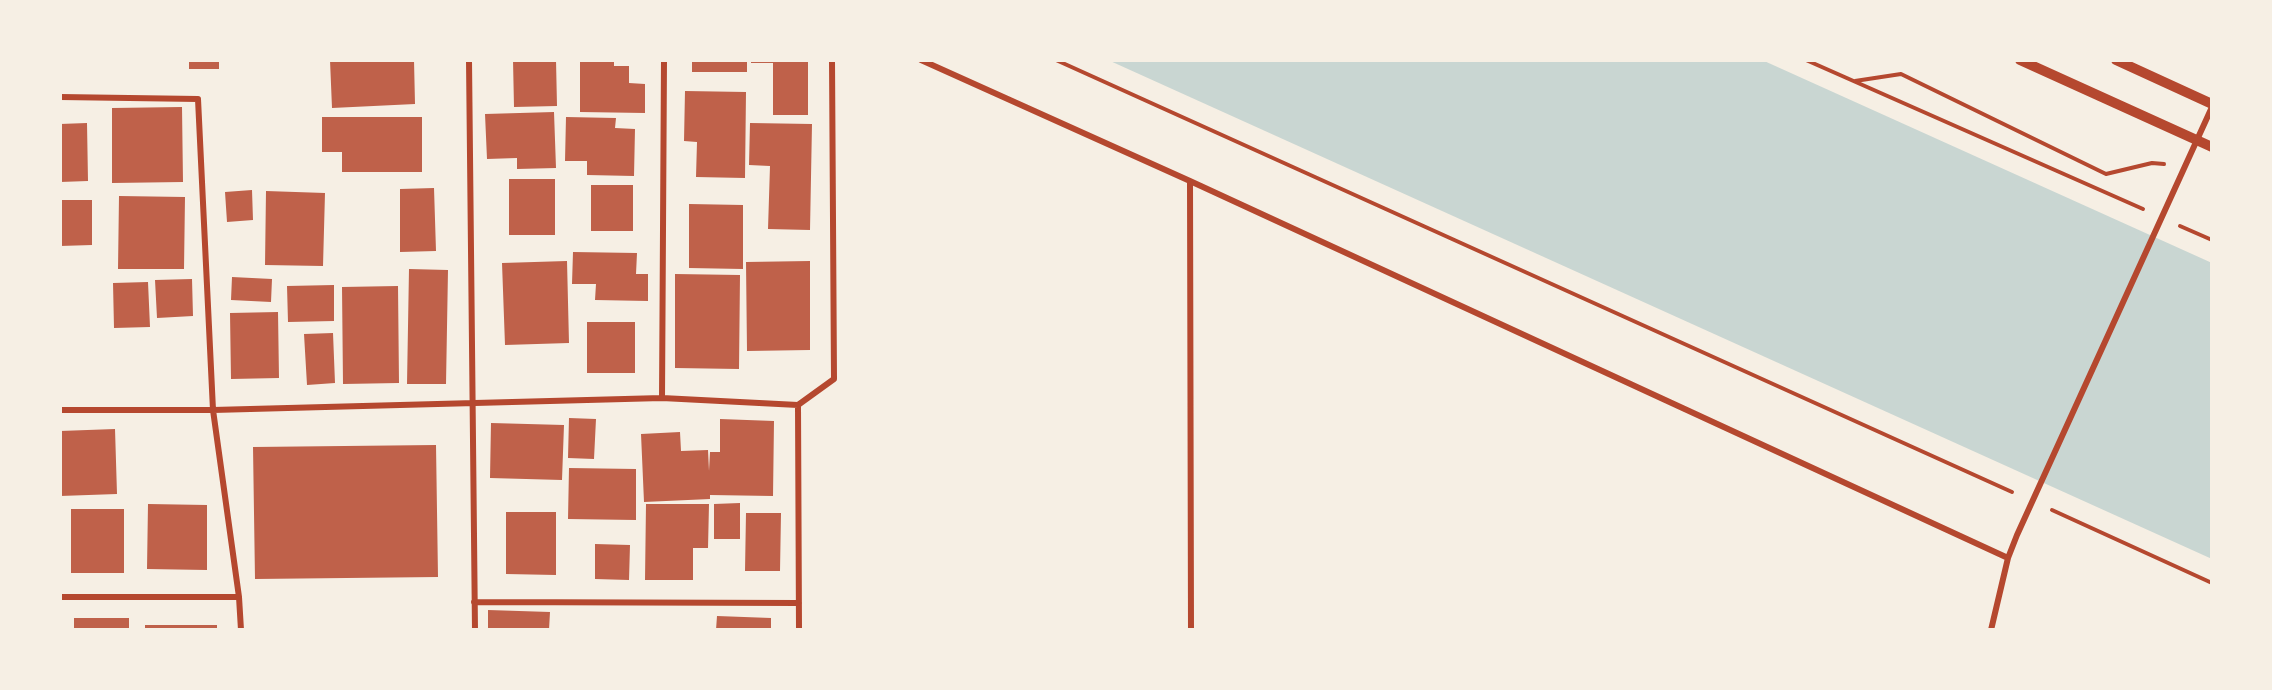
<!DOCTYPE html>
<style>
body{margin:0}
#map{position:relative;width:2272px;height:690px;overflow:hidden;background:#f6efe4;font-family:"Fira Sans",sans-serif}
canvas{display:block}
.frame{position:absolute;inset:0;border:62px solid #f6efe4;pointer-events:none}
</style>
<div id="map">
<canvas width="2272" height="690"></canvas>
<div class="frame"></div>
</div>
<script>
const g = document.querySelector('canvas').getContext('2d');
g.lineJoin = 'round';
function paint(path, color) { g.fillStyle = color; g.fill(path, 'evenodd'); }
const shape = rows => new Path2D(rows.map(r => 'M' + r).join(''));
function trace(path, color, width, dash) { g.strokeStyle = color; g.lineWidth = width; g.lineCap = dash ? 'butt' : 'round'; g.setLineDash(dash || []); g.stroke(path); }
paint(shape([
 [1108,60,1762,60,2212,263,2212,559]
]), '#c9d6d2');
paint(shape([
 [189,60,219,60,219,69,189,69],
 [330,60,414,60,415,104,332,108],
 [513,60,556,60,557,106,514,107],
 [580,60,614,60,614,66,629,66,629,83,645,84,645,113,580,112],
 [692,60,747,60,747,72,692,72],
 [751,60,808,60,808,115,773,115,773,63,751,63],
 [685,91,746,92,745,178,696,177,697,142,684,141],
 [182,107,183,182,112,183,112,108],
 [554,112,556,168,517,169,517,158,487,159,485,114],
 [322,117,422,117,422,172,342,172,342,152,322,152],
 [566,117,616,118,615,128,635,129,634,176,587,175,587,161,565,161],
 [87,123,88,181,60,182,60,124],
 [750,123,812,124,810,230,768,229,770,166,749,165],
 [509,179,555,179,555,235,509,235],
 [591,185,633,185,633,231,591,231],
 [434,188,436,251,400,252,400,189],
 [252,190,253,220,227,222,225,192],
 [266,191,325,193,323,266,265,265],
 [119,196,185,197,184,269,118,269],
 [60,200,92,200,92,245,60,246],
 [689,204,743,205,743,269,689,268],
 [573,252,637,253,636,274,648,274,648,301,595,300,596,284,572,284],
 [567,261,569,343,505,345,502,263],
 [810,261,810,350,747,351,746,262],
 [409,269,448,270,446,384,407,384],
 [675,274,740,275,739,369,675,368],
 [232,277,272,279,271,302,231,300],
 [192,279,193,316,157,318,155,280],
 [148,282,150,327,114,328,113,283],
 [334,285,334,321,288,322,287,286],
 [398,286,399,383,343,384,342,287],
 [278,312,279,378,231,379,230,313],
 [587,322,635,322,635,373,587,373],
 [333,333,335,383,307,385,304,334],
 [569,418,596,419,594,459,568,458],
 [720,419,774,421,773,496,710,495,710,499,644,502,641,434,680,432,681,451,708,450,709,471,710,452,720,452],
 [491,423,564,425,562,480,490,478],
 [115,429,117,494,60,496,60,431],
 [436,445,438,577,255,579,253,447],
 [569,468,636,469,636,520,568,519],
 [740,503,740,539,714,539,714,504],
 [148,504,207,505,207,570,147,569],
 [646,504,709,504,708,548,693,548,693,580,645,580],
 [71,509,124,509,124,573,71,573],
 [506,512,556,512,556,575,506,574],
 [746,513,781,513,780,571,745,571],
 [595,544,630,545,629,580,595,579],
 [488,610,550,612,549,630,488,630],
 [717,616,771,618,771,630,716,630],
 [74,618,129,618,129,630,74,630],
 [145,625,217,625,217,630,145,630]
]), '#bf614a');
trace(shape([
 [1056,60,2012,492],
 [1806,60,2143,209],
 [1855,81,1901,74,2106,174,2152,163,2164,164],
 [2180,226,2212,240],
 [2052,510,2212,583]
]), '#b5482f', 4);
trace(shape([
 [469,60,475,630],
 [921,60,1190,181,2008,558],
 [60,97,198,99,213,410,239,597,241,630],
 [1190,181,1191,630],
 [662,398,664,60],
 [798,405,799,630],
 [60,410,213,410,662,398,798,405,834,379,832,60],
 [60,597,239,597],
 [474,602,799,603],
 [1991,630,2008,558,2017,535,2212,107]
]), '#b5482f', 6);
trace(shape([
 [2020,60,2212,147],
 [2116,60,2212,104]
]), '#b5482f', 10);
</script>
